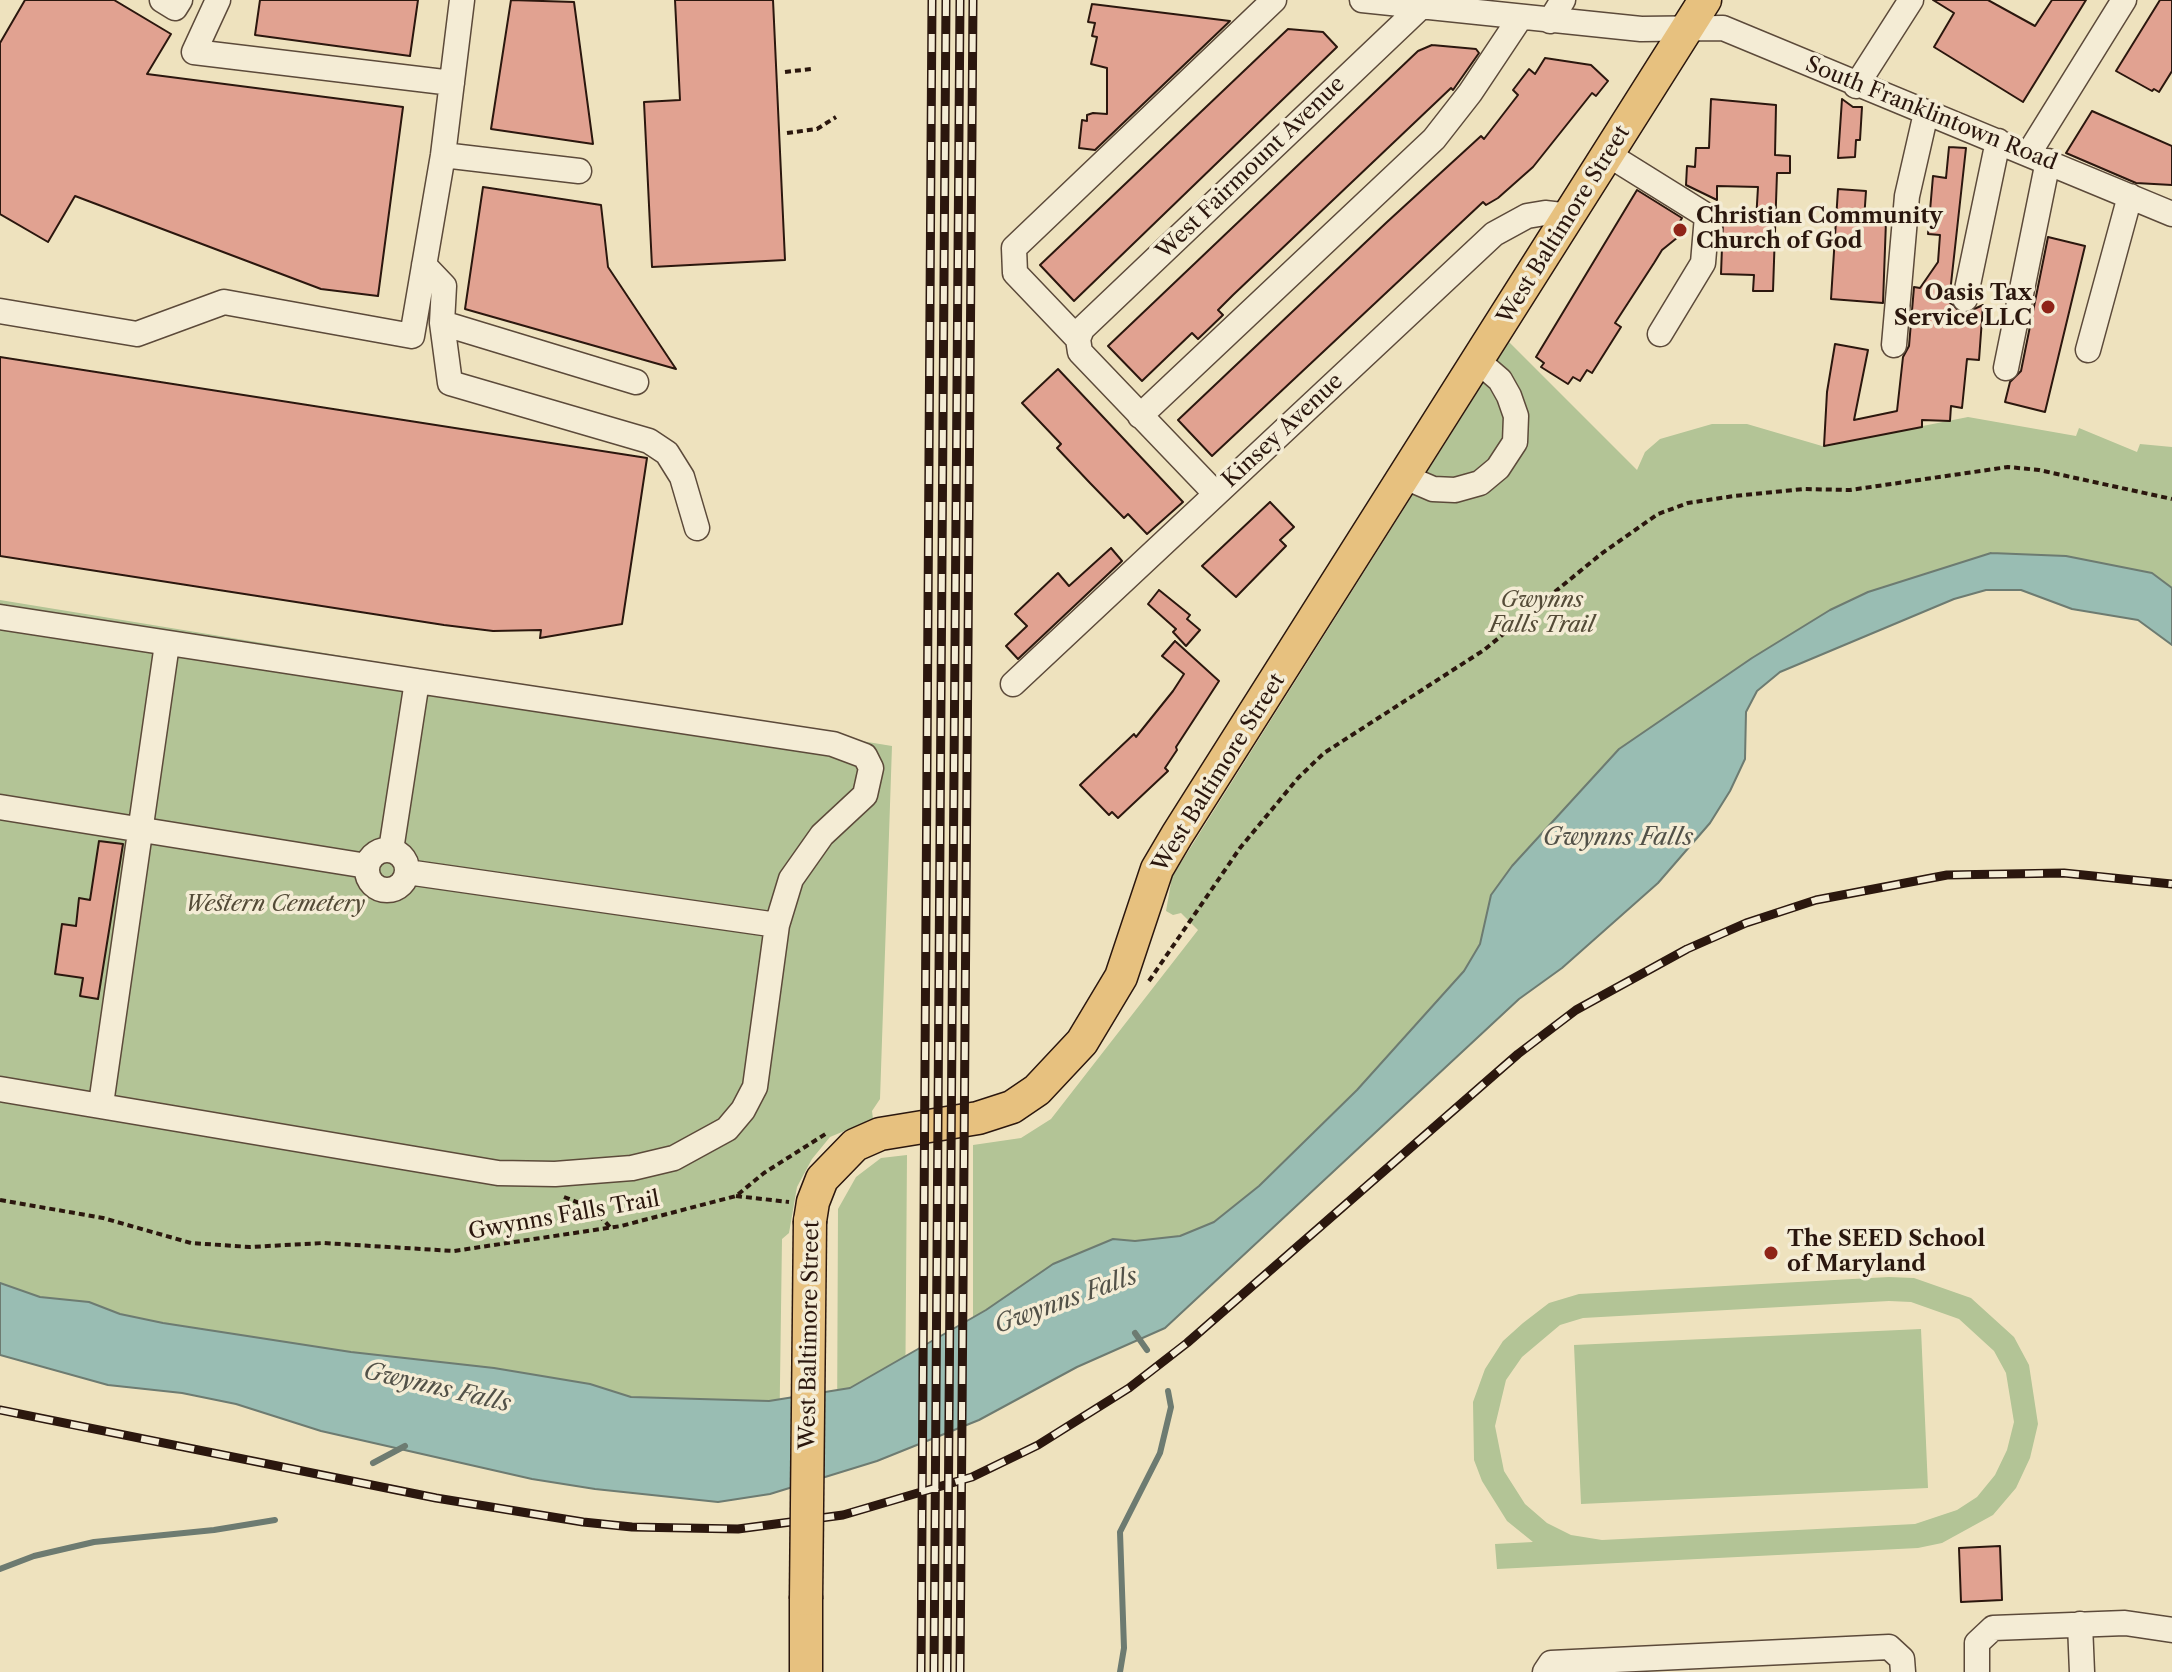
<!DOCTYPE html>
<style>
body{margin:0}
canvas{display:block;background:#eee2be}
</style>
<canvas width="2172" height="1672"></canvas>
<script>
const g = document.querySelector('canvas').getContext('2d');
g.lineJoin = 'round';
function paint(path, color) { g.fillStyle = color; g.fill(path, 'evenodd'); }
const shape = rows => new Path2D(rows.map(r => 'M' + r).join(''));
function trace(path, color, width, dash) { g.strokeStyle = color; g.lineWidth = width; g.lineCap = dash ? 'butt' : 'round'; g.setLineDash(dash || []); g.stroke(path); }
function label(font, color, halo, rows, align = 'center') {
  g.font = font + ' "Libre Caslon Text",serif'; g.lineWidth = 7; g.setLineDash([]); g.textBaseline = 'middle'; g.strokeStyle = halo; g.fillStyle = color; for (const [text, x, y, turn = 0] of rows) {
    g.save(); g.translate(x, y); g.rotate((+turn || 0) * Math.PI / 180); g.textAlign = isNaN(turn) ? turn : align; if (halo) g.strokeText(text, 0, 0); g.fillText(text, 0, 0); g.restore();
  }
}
paint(shape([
 [1509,342,1637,470,1645,452,1660,439,1712,424,1747,424,1822,446,1968,417,2076,436,2079,428,2137,452,2140,444,2172,447,2172,621,1976,575,1728,689,1482,993,1273,1200,973,1359,973,1145,1021,1138,1051,1119,1198,930,1181,913,1173,915,1166,911,1172,877],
 [0,600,892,746,880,1099,872,1111,873,1119,830,1137,812,1159,797,1187,789,1233,782,1239,779,1454,0,1327],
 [907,1155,905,1423,837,1436,838,1209,856,1177,881,1158],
 [1889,1277,1914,1278,1971,1298,2014,1337,2029,1365,2038,1424,2030,1458,2016,1488,1993,1515,1942,1543,1918,1548,1497,1569,1495,1544,1533,1542,1507,1521,1482,1481,1474,1460,1473,1402,1485,1369,1503,1341,1523,1323,1549,1303,1579,1294],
 [1889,1301,1911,1302,1959,1319,1994,1351,2006,1373,2014,1422,2007,1450,1995,1475,1977,1497,1957,1510,1915,1524,1602,1540,1571,1535,1547,1523,1525,1504,1504,1471,1495,1426,1506,1380,1522,1357,1560,1325,1583,1318],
 [1921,1329,1928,1488,1581,1504,1574,1345]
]), '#b3c496');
const water = shape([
 [1991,553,2066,556,2152,573,2172,588,2172,645,2138,620,2072,609,2021,590,1986,590,1954,599,1780,672,1757,691,1746,712,1745,759,1730,791,1710,823,1658,883,1562,968,1519,999,1165,1328,1077,1367,979,1420,877,1461,770,1494,718,1502,595,1489,532,1479,321,1431,236,1404,182,1393,108,1385,0,1355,0,1283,40,1297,89,1302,120,1314,163,1323,351,1352,494,1368,590,1384,631,1397,769,1401,850,1388,986,1310,1053,1264,1113,1239,1135,1241,1180,1236,1214,1222,1259,1186,1357,1090,1464,971,1480,944,1491,895,1512,866,1619,749,1752,658,1830,610,1868,592,1991,553]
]);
paint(water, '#99bdb3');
trace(water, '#6d7b71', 2);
trace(shape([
 [1135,1333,1147,1350],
 [373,1463,405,1446],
 [0,1569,34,1556,94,1542,214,1530,275,1520],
 [1120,1672,1124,1648,1120,1532,1160,1453,1171,1407,1168,1391]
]), '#6d7b71', 6);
const building = shape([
 [25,0,114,0,171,34,147,74,403,107,378,296,321,289,75,196,48,242,0,214,0,43,25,0],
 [260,0,418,0,410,56,255,35,260,0],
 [511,0,574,2,593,144,491,129,511,0],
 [675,0,773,0,785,260,652,267,644,102,680,100,675,0],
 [1933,0,1988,0,2035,26,2052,0,2086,0,2023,102,1934,47,1954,13,1933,0],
 [2160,0,2172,0,2172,71,2159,92,2154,89,2152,91,2116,71,2160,0],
 [1092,4,1230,21,1095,150,1079,148,1082,120,1087,121,1087,115,1093,113,1107,114,1107,68,1091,64,1097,37,1092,36,1095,23,1088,22,1092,4],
 [1288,29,1323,32,1337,47,1074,301,1040,265,1288,29],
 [1432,45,1476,49,1479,53,1453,90,1451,88,1233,295,1218,310,1223,315,1198,339,1192,333,1142,381,1108,346,1418,51,1432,45],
 [1545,58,1591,65,1608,81,1596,96,1592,93,1533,167,1498,198,1486,205,1483,202,1212,456,1178,420,1387,222,1481,136,1484,139,1518,95,1513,90,1529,69,1535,74,1545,58],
 [1711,99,1776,105,1775,155,1790,156,1790,173,1777,173,1773,291,1753,291,1754,275,1721,274,1723,220,1756,221,1758,187,1717,186,1717,200,1686,185,1687,166,1695,167,1696,148,1709,148,1711,99],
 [1842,99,1853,107,1862,107,1860,140,1856,140,1855,157,1838,158,1842,99],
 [2092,111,2172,146,2172,185,2136,183,2066,153,2092,111],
 [1949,147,1966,148,1949,302,1963,314,1983,305,1979,360,1967,359,1962,408,1951,406,1950,421,1922,420,1922,427,1824,446,1827,392,1835,344,1868,350,1854,420,1897,411,1903,357,1909,346,1914,287,1920,288,1938,262,1940,235,1928,234,1933,176,1946,178,1949,147],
 [483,187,601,205,608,267,676,369,465,309,483,187],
 [1838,189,1866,191,1864,220,1886,221,1883,303,1831,299,1838,189],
 [1637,190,1682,218,1676,228,1683,233,1662,250,1654,263,1615,323,1621,327,1592,373,1587,370,1580,381,1573,377,1568,384,1541,367,1544,363,1536,357,1637,190],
 [2048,237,2085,246,2045,412,2005,402,2010,382,2021,371,2048,237],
 [0,357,647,458,622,624,540,638,541,630,493,631,444,625,0,556,0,357],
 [1058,369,1183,502,1147,534,1128,514,1124,518,1090,483,1057,448,1061,444,1022,403,1058,369],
 [1270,502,1294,527,1280,540,1286,546,1236,597,1202,566,1270,502],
 [1111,548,1122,561,1018,659,1006,646,1027,626,1015,614,1058,573,1069,586,1111,548],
 [1159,590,1190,615,1187,619,1200,630,1186,646,1173,632,1176,629,1148,604,1159,590],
 [1175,641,1219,681,1176,747,1177,750,1165,768,1168,771,1118,818,1112,812,1109,815,1080,785,1134,734,1136,737,1173,691,1184,674,1162,656,1175,641],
 [99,841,123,844,98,999,80,996,83,978,55,974,62,924,76,926,79,898,90,900,99,841],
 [2000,1546,2002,1600,1961,1602,1959,1548,2000,1546]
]);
paint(building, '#e1a291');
trace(building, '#2b170e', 2);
const minor = shape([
 [162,0,175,8,180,0],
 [218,0,194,52,452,83],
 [1362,0,1641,29,1723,28,2172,214],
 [1550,21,1563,0],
 [1856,86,1911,0],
 [2029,153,2124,0],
 [443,155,579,171],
 [1609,155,1707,216,1703,263,1660,334],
 [424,265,444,286,442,323,636,382],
 [1965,299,1998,141],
 [0,311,137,334,224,302,412,336,443,155,462,0],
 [442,323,450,383,649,441,667,453,682,477,697,528],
 [1078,339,1082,329,1428,0],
 [1078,339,1015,273,1014,248,1274,0],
 [1078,339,1080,352,1216,494],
 [1894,345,1907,196,1926,113],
 [2088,350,2130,196],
 [2006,368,2048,161],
 [1140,416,1434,139,1470,93,1520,18],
 [1405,477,1433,489,1455,490,1480,483,1498,468,1515,442,1516,416,1509,396,1500,380,1478,361],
 [0,617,417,681,391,850],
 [1013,684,1494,234,1527,216,1545,213,1570,216],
 [0,807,367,866],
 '367 870a20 20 0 1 1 40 0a20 20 0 1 1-40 0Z',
 [407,872,777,925],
 [0,1089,498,1173,555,1174,632,1168,674,1158,727,1129,743,1110,755,1087,777,925,791,879,822,835,865,795,871,768,865,756,833,744,417,681],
 [101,1104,167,644],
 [2080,1624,2082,1672],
 [1545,1672,1551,1663,1889,1647,1902,1659,1903,1672],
 [1977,1672,1977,1643,1993,1628,2125,1623,2172,1630]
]);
const major = shape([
 [810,1221,813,1202,822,1179,855,1145,880,1134,978,1118,1012,1107,1037,1090,1082,1042,1121,977,1157,869,1177,835,1705,0],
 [806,1672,806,1599]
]);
trace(minor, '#5c4a3a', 27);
trace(major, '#2b170e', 35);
trace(shape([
 [785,72,811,69],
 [787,133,817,129,836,117],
 [1149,981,1240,848,1298,778,1324,753,1484,650,1601,554,1658,514,1688,503,1734,496,1804,489,1850,490,2008,467,2039,470,2172,499],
 [736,1196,789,1202],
 [564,1197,592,1208,611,1228],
 [0,1200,103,1218,191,1243,250,1247,323,1243,454,1251,621,1226,736,1196,764,1173,827,1133]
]), '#2b170e', 4, [6, 4]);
trace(minor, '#f4ecd5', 24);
trace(major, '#e7c17f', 32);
const rail = shape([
 [0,1410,436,1498,583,1522,632,1527,738,1529,843,1515,972,1477,1038,1445,1129,1388,1187,1343,1518,1054,1576,1010,1687,949,1746,923,1816,900,1947,875,2064,873,2172,884],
 [921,1672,932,0],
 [934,1672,946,0],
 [947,1672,960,0],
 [960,1672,973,0]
]);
trace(rail, '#2b170e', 9);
trace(rail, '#f4ecd5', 6, [18]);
const majorBridge = shape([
 [806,1599,810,1221]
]);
trace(majorBridge, '#2b170e', 35, []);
trace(majorBridge, '#e7c17f', 32);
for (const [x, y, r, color] of [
 [1680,230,8,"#8f2418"],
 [2048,307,8,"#8f2418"],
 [1771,1253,8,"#8f2418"]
]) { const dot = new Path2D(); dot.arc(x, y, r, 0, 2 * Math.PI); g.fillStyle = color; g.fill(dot); trace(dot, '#f4ecd5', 3); }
label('22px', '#2b170e', '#f4ecd5', [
 ["South Franklintown Road",1931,114,22],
 ["West Fairmount Avenue",1251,168,-44],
 ["West Baltimore Street",1564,225,-58],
 ["Kinsey Avenue",1283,431,-43],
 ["West Baltimore Street",1219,773,-58],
 ["Gwynns Falls Trail",564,1216,-10],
 ["West Baltimore Street",810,1335,-89]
]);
label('bold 22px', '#2b170e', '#f4ecd5', [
 ["Christian Community",1696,217],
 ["Church of God",1696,242],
 ["Oasis Tax",2032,294,"right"],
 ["Service LLC",2032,319,"right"],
 ["The SEED School",1787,1240],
 ["of Maryland",1787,1265]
], 'left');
label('italic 22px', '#544b37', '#f4ecd5', [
 ["Gwynns",1542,601],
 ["Falls Trail",1542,626],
 ["Western Cemetery",275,905]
]);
label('italic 24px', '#525148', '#f4ecd5', [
 ["Gwynns Falls",1618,838],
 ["Gwynns Falls",1066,1301,-20],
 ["Gwynns Falls",437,1388,13]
]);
</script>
